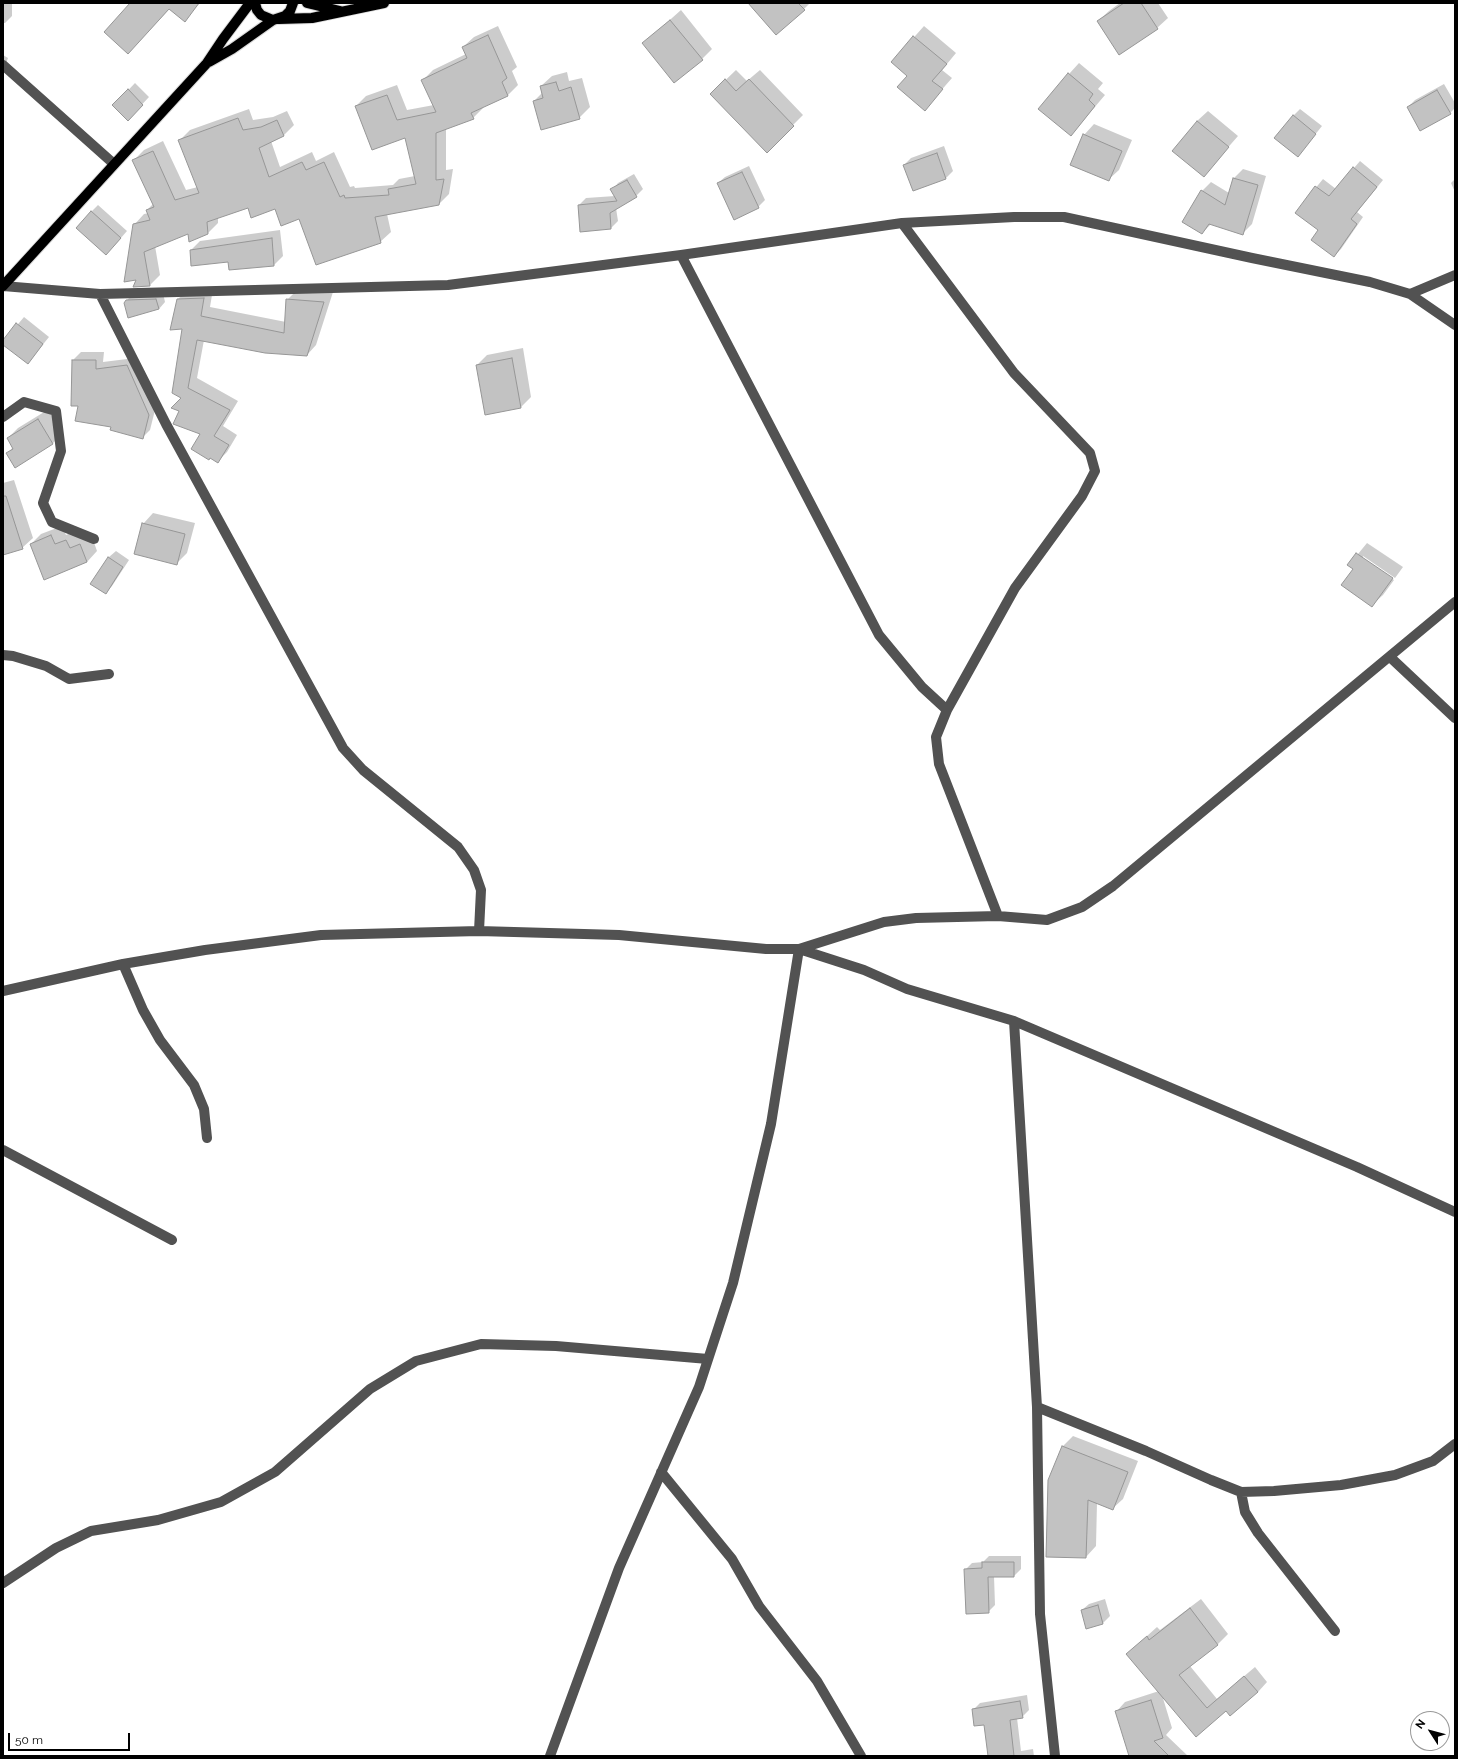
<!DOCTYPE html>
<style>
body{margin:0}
#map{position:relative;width:1458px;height:1759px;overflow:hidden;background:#fff;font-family:Raleway,sans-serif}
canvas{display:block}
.frame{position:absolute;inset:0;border:4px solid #000;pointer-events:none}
.north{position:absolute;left:1410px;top:1711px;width:40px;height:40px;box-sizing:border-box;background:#fff;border:1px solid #999;border-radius:50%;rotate:306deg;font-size:11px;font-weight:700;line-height:16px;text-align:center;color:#000}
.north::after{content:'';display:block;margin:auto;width:14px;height:18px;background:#000;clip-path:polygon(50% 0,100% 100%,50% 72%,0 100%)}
.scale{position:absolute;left:8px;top:1733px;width:122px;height:18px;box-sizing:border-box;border:2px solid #000;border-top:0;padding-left:5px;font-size:12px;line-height:14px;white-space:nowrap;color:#000;-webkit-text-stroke:3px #fff;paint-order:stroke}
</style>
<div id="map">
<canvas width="1458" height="1759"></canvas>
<div class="frame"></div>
<div class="north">N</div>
<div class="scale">50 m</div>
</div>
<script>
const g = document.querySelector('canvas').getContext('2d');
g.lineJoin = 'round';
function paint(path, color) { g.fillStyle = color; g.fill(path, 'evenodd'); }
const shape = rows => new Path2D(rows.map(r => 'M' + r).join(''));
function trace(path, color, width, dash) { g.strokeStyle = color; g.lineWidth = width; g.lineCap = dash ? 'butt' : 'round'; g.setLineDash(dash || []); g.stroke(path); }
paint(shape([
 [3,3,12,3,12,16,5,23,3,23],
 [131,3,200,3,185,20,169,9,128,53],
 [749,3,810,3,804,9],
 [1120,3,1158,3,1168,18,1157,28,1098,21,1109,11],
 [681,10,712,49,702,59,644,43],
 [498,26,517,67,512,71,518,85,508,95,483,106,483,108,473,118,446,129,446,170,453,169,449,194,439,204,387,214,391,232,380,242,300,218,275,208,248,206,218,217,218,223,208,233,189,233,155,246,160,275,150,285,134,286,138,278,134,225,144,214,149,213,147,210,153,204,134,160,144,150,163,141,186,190,198,187,180,140,190,130,249,109,253,120,273,117,287,111,294,125,284,135,271,141,280,167,312,152,316,161,334,152,350,187,354,186,355,188,393,185,399,179,415,176,405,136,356,106,366,96,397,85,407,110,434,105,423,80,433,70,466,54,463,47,474,37],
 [924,26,956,53,942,70,952,78,925,109,908,75,892,62],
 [3,55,8,58,3,72],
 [1079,63,1103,83,1098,89,1105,95,1071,135,1069,74],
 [736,70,747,81,760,70,803,115,767,151,711,94],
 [567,72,569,81,582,78,590,107,579,118,534,101,543,92,541,86,552,76],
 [135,83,149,97,135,112,114,105],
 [1444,84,1455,103,1455,108,1450,113,1408,107,1415,100],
 [1300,109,1322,126,1298,156,1293,116],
 [1208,111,1238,136,1204,175,1197,121],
 [1094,124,1132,140,1119,170,1108,180,1084,135],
 [944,146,953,171,946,178,913,190,904,165,911,158],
 [1360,161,1383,180,1357,212,1363,217,1341,249,1334,256,1320,229,1296,212,1323,179,1336,189],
 [749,166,765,200,758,207,718,183,725,177],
 [1243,169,1266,176,1252,224,1243,233,1211,224,1202,233,1202,191,1211,182,1229,193,1234,178],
 [634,174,643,189,636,196,616,208,618,221,611,228,579,205,586,198,615,196,612,190,618,183],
 [1455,179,1455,192,1451,183],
 [98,205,127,231,113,247,91,212],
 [280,230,283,256,274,265,229,261,191,250,200,241],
 [213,289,210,307,286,322,287,300,297,290,333,292,316,345,307,355,204,340,197,378,238,401,223,426,237,435,227,452,217,462,201,434,180,411,183,398,183,328,178,299,187,290],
 [134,293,163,293,165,302,159,309,127,300],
 [24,317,49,337,28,363,3,344,3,342],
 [523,348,531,397,521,407,485,414,477,365,487,355],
 [81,352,104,352,103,362,135,358,156,406,150,430,142,438,112,426,79,405,73,360],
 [49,409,63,433,53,443,15,467,7,454,13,447,8,438,18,428],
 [14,480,33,538,22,548,3,554,3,483],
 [153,513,195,523,187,553,176,564,143,524],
 [62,526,66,535,77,530,91,534,97,551,87,562,45,578,31,544,41,534],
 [1367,543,1403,567,1395,578,1363,556,1363,558,1394,580,1383,595,1372,605,1354,569,1349,565],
 [116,551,129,560,112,586,105,593,92,584,109,557],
 [1073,1436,1138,1461,1123,1499,1112,1509,1097,1503,1096,1546,1086,1557,1049,1480,1063,1446],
 [989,1556,1021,1556,1021,1569,1014,1576,994,1576,995,1605,988,1612,965,1570,972,1563,983,1562],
 [1105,1599,1110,1616,1103,1623,1087,1628,1082,1610,1089,1604],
 [1201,1599,1228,1634,1218,1644,1190,1666,1217,1699,1255,1667,1267,1682,1258,1692,1226,1710,1196,1735,1162,1695,1172,1728,1166,1735,1188,1756,1130,1756,1116,1712,1125,1702,1159,1691,1127,1654,1157,1627,1160,1630],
 [1027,1695,1029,1710,1022,1717,1017,1718,1021,1751,1033,1749,1034,1756,989,1756,985,1723,973,1710,980,1703]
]), '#0003');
const building = shape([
 [130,3,199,3,185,22,169,9,128,54,104,32,130,3],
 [748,3,798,3,805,10,776,35,748,3],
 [1124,3,1141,3,1158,29,1119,55,1097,21,1124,3],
 [670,20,703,60,674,83,642,43,670,20],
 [488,35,507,78,502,82,508,96,471,113,474,119,436,133,436,180,444,179,439,205,375,217,381,243,316,265,299,219,281,226,275,209,251,218,248,208,207,222,208,234,189,242,188,234,144,252,150,286,133,287,136,280,124,282,133,224,150,220,146,210,154,207,132,160,153,151,175,200,199,193,178,140,238,118,243,130,261,127,277,120,284,136,259,148,269,177,302,162,306,170,324,162,340,197,344,195,345,198,389,195,388,189,416,184,405,138,372,150,355,106,387,95,397,120,436,112,421,80,467,58,462,47,488,35],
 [913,36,947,64,932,81,943,89,925,111,897,87,907,76,891,62,913,36],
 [1068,73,1093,94,1089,100,1095,106,1071,136,1038,109,1068,73],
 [725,79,736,91,749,79,794,126,767,153,710,94,725,79],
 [556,82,559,91,571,87,580,119,541,130,533,101,543,98,540,86,556,82],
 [128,89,143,105,128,121,112,105,128,89],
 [1437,90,1451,114,1420,131,1407,107,1437,90],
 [1293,115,1316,134,1298,157,1274,138,1293,115],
 [1197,121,1229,147,1204,177,1172,151,1197,121],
 [1083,134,1122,151,1109,181,1070,165,1083,134],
 [937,153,946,179,913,191,903,165,937,153],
 [1353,167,1377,187,1351,219,1357,224,1334,257,1311,240,1318,230,1295,213,1315,186,1329,196,1353,167],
 [742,172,759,208,734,220,717,183,742,172],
 [1233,178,1258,185,1243,235,1209,224,1202,234,1182,222,1201,190,1225,205,1233,178],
 [627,180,637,197,610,213,611,229,580,232,578,205,617,201,610,189,627,180],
 [91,211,121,238,106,255,76,228,91,211],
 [272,238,274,266,229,270,228,262,191,266,190,250,272,238],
 [204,298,201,316,284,333,286,299,324,302,307,356,265,353,197,340,188,388,230,410,214,436,229,445,218,463,210,458,209,460,191,449,200,434,173,424,179,411,171,408,181,398,172,393,182,329,170,330,177,299,204,298],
 [156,299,159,309,128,318,124,303,126,300,156,299],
 [16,323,43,344,28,364,3,345,3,340,16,323],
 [512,358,521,408,485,415,476,365,512,358],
 [72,360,96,360,96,369,127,365,149,415,143,439,110,430,111,427,75,421,78,406,71,406,72,360],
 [38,419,53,444,15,468,6,453,13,449,7,438,38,419],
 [3,496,6,496,23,549,3,555,3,496],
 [142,523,185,534,177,565,134,554,142,523],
 [51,535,55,544,66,540,70,548,80,544,87,562,44,580,30,544,51,535],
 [1356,553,1393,578,1372,607,1341,585,1353,569,1347,565,1356,553],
 [108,557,123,567,106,594,90,584,108,557],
 [1062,1446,1128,1472,1113,1510,1088,1500,1086,1558,1046,1557,1048,1480,1062,1446],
 [982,1562,1014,1562,1014,1577,988,1577,989,1613,966,1614,964,1569,982,1568,982,1562],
 [1098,1605,1103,1624,1086,1629,1081,1610,1098,1605],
 [1190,1608,1218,1645,1179,1675,1207,1708,1244,1676,1258,1692,1230,1716,1226,1711,1196,1737,1126,1654,1147,1636,1149,1640,1190,1608],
 [1151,1700,1163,1738,1154,1741,1169,1756,1129,1756,1115,1711,1151,1700],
 [1020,1701,1023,1718,1010,1720,1014,1756,988,1756,984,1725,974,1726,972,1709,1020,1701]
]);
paint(building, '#c2c2c2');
trace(building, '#969696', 1);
const major = shape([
 [255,3,257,10,261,15,273,20,285,16,290,11,293,3],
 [307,3,340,11],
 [279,19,312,18,384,3],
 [209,62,232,49,273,20],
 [3,286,207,63,223,39,250,3]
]);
trace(major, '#dbdbdb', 12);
trace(shape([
 [3,65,114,164],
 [902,223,1014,373,1090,453,1095,471,1082,496,1015,588,947,710,936,737,939,764,998,916],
 [681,255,879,635,922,687,947,710],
 [3,286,100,294,448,285,681,255,902,223,1014,217,1064,217,1252,258,1370,282,1410,294,1455,325],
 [100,294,166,424,343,748,363,770,458,847,474,870,481,890,479,931],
 [1410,294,1455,275],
 [3,417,24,402,56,411,61,451,43,503,52,522,94,539],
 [3,655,13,656,46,666,69,679,109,674],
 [1390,657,1455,718],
 [123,964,143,1010,160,1040,194,1085,204,1109,207,1138],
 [3,991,123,964,205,950,321,935,479,931,619,935,766,949,799,949,884,922,916,918,998,916,1047,920,1082,907,1113,886,1455,602],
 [1014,1021,1037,1407,1040,1614,1055,1756],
 [3,1150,172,1240],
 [1037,1407,1146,1451,1211,1480,1241,1492,1274,1491,1341,1485,1395,1475,1433,1461,1455,1444],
 [661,1472,732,1559,759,1606,817,1681,861,1756],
 [1241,1492,1245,1512,1258,1533,1335,1631],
 [3,1583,56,1548,91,1531,158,1520,221,1502,275,1472,370,1389,416,1361,481,1344,556,1346,708,1359],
 [550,1756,619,1568,699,1387,733,1283,771,1124,799,949,864,970,907,989,1014,1021,1357,1167,1455,1212]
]), '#525252', 10);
trace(major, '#000', 10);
</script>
